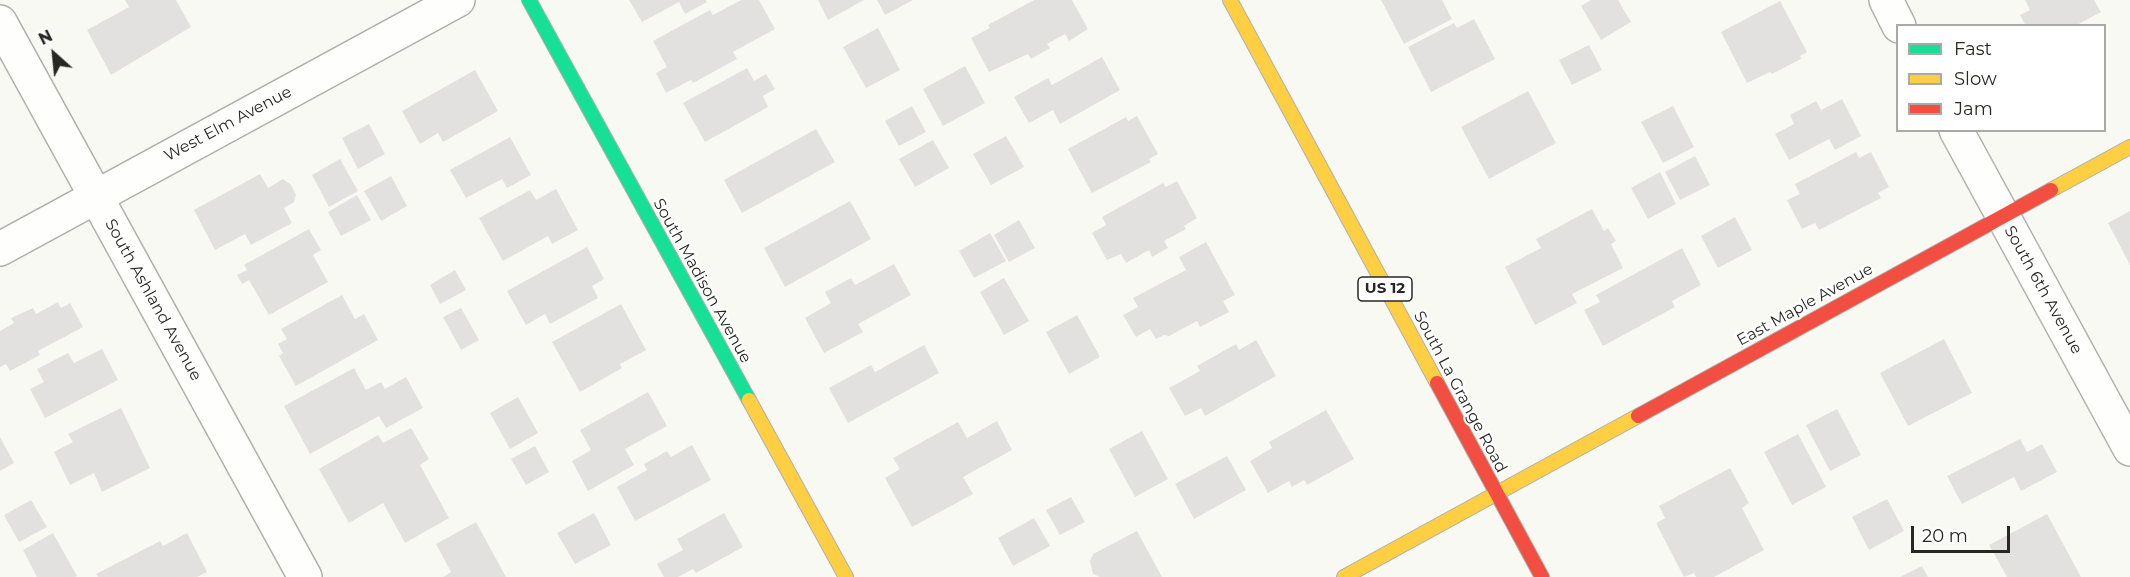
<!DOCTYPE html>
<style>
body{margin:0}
#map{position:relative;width:2130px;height:577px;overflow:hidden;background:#f9f9f4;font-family:Montserrat,sans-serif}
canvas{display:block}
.legend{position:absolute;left:1896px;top:24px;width:210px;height:108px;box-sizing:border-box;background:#fff;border:2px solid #a9a9a7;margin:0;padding:8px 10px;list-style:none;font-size:18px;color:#272824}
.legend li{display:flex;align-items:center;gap:12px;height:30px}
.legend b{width:30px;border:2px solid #a9a9a7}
.north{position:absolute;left:24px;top:24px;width:60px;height:60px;-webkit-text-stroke:4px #fff;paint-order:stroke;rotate:333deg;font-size:16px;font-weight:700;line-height:24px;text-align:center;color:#272824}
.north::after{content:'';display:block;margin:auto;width:21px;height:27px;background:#272824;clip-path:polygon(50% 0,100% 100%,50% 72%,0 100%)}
.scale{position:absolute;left:1911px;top:526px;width:99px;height:27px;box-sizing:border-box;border:3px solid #272824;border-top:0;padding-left:8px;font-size:18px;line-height:21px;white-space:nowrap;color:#272824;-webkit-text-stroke:4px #fff;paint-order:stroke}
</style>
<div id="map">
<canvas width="2130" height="577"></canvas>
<ul class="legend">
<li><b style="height:8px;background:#16e098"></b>Fast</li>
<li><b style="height:8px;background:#ffcf43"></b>Slow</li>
<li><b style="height:8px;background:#f24e42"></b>Jam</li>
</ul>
<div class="north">N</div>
<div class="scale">20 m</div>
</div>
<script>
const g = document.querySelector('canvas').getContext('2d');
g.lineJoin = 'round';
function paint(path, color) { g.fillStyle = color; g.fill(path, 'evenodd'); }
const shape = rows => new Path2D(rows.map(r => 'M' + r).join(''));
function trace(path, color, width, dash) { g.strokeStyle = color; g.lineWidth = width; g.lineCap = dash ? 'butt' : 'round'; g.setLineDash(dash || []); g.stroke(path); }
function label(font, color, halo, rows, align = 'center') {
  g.font = font + ' Montserrat,sans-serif'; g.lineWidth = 4.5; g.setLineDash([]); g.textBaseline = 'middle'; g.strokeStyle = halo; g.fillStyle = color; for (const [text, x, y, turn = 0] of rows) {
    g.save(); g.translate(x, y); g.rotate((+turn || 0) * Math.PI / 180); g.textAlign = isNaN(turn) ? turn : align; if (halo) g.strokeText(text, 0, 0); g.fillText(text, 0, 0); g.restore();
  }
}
paint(shape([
 [125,0,176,0,191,27,111,75,87,30,129,7],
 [629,0,706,0,707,2,685,14,679,2,642,22],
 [741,0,759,0,775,29,733,52,737,59,693,83,691,80,666,93,656,73,667,67,653,41,710,10,713,15],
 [818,0,864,0,828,20],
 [877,0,913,0,885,15],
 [1034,0,1072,0,1088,29,1069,41,1065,34,1047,44,1050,48,1031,59,1028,54,989,72,971,38,990,28,988,25],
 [1381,0,1442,0,1452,19,1404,44],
 [1591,0,1618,0,1631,22,1601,40,1581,6],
 [2025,0,2094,0,2101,12,2075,26,2026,26,2020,15,2030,10],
 [1780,1,1807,52,1800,56,1801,59,1772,74,1770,72,1747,83,1721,32],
 [1474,19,1495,59,1431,92,1408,47,1454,23,1457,28],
 [878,28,900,70,866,88,843,47],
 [1589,45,1602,70,1572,85,1559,60],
 [1102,57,1120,90,1060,124,1053,110,1029,123,1014,97,1048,78,1052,85],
 [965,66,985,103,943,126,923,89],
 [747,68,754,81,766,74,775,89,763,96,768,107,705,142,683,103],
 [475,70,498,111,443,142,438,133,420,144,402,111],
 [1528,91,1556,143,1489,179,1461,127],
 [1842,99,1861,136,1835,150,1829,139,1789,160,1775,134,1794,124,1790,115,1816,101,1821,110],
 [912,106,926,132,899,146,885,121],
 [1673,106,1694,147,1663,163,1641,122],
 [1137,116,1158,154,1149,159,1151,162,1092,193,1068,149,1126,117,1128,121],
 [369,124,385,154,358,169,342,138],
 [816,129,835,162,742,213,724,180],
 [1006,136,1024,167,991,185,973,154],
 [510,137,531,175,507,188,502,179,466,198,450,170],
 [933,140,949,168,915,187,899,159],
 [1856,152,1859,158,1871,152,1889,187,1878,193,1881,198,1819,230,1815,223,1802,229,1787,200,1800,194,1795,184],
 [1695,156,1710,185,1680,200,1665,172],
 [340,159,358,191,329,207,312,175],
 [1660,172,1676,204,1648,219,1631,188],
 [260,174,268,188,283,179,291,185,296,195,294,202,284,208,292,223,251,245,245,234,215,250,194,210],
 [391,176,407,206,381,221,364,191],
 [1177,181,1197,218,1184,226,1186,229,1164,241,1168,248,1152,257,1149,250,1126,263,1121,254,1107,260,1092,233,1106,225,1102,217,1163,183,1166,187],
 [556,189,578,230,552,244,548,236,503,261,479,218,530,190,536,200],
 [357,195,371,220,341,236,328,212],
 [850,201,871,239,785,287,764,248],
 [1592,209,1604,231,1608,228,1616,241,1611,244,1623,268,1572,294,1577,303,1535,325,1505,267,1541,248,1536,239],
 [2130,211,2130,265,2108,223],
 [1735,217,1752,250,1718,268,1701,236],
 [1019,220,1035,248,1009,262,994,235],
 [309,229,321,250,313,255,328,282,269,315,249,280,242,284,237,275,247,270,244,265],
 [990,233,1006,261,974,278,959,251],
 [1206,242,1235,295,1223,301,1229,312,1200,327,1197,321,1169,336,1164,335,1156,339,1150,329,1136,337,1123,315,1138,307,1133,298,1186,270,1179,257],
 [587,247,604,279,592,286,598,298,550,324,545,314,526,325,507,291],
 [1682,248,1701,285,1672,301,1675,307,1603,346,1584,310,1600,302,1596,295],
 [894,264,911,295,858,324,863,332,824,353,805,318,831,303,825,292,851,278,855,285],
 [455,270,466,290,440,304,430,285],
 [1004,278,1029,321,1004,335,980,292],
 [342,295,355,319,364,314,378,340,296,386,279,356,283,353,278,344,287,339,281,329],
 [58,302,61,308,70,303,83,327,38,351,40,355,10,371,6,364,0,367,0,331,14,323,11,318,33,308,36,314],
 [621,304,646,350,620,364,622,368,580,392,552,342],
 [461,308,479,340,461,350,443,317],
 [1077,315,1100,357,1069,374,1046,332],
 [1944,339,1972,393,1908,426,1880,373],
 [1256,340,1276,376,1205,416,1201,408,1185,416,1169,388,1200,371,1197,366,1236,344,1239,350],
 [924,345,939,373,848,423,829,388,871,365,875,372],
 [102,349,118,380,45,418,30,389,44,382,37,369,68,353,74,363],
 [354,368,366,390,381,382,385,389,406,377,423,408,386,428,379,416,310,454,284,406],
 [648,392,667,426,625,449,634,465,588,491,572,461,591,450,580,430],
 [518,397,538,433,510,449,490,413],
 [121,408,150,468,102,492,94,473,70,485,54,452,73,442,68,434],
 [1837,409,1861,455,1830,471,1806,425],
 [1326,410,1354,459,1307,485,1304,480,1292,487,1289,481,1268,493,1250,461,1272,448,1269,442],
 [997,421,1012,450,963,477,973,494,912,527,885,478,900,469,893,458,958,422,967,438],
 [411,428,429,459,420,465,449,518,405,543,383,503,349,523,319,469,378,435,383,443],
 [1142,431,1168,479,1135,497,1109,449],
 [1798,434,1826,487,1792,505,1764,452],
 [0,437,14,463,0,471],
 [2020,439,2027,452,2042,444,2057,472,2021,491,2014,477,1962,504,1947,476],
 [692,445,711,480,635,521,617,487,647,470,644,464,667,451,671,457],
 [535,446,549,472,526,485,511,459],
 [1227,456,1246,490,1194,519,1175,484],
 [1730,468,1749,503,1742,508,1764,550,1714,577,1696,577,1694,573,1684,577,1656,523,1665,518,1659,506],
 [1071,497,1085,522,1060,535,1046,510],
 [1887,499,1904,531,1869,550,1852,517],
 [31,500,47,527,19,542,4,515],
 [594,513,611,545,575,564,557,533],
 [724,513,743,547,696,573,693,569,678,577,664,577,657,564,683,550,677,539],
 [2047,514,2081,577,2007,577,1989,545],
 [1034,518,1050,546,1013,566,998,538],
 [476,522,506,577,443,577,451,572,436,544],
 [1137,531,1162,577,1100,577,1093,574,1090,561,1093,554],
 [53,533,77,576,75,577,37,577,23,550],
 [187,533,207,572,197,577,98,577,96,574,160,541,163,546],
 [1922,566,1928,577,1900,577]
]), '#e2e1e0');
const street = shape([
 [1886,0,1899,26],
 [0,22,305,577],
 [1956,130,2130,449],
 [0,249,458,0]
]);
const fast = shape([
 [529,0,749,400]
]);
const slow = shape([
 [1230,0,1437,383],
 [2051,190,2130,147],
 [749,400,846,577],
 [1344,577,1638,416]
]);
const jam = shape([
 [1437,383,1542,577],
 [1638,416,2051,190]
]);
trace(street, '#afafac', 36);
trace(fast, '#afafac', 16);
trace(slow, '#afafac', 16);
trace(jam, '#afafac', 16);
trace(street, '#fefefd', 33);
trace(fast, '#16e098', 14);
trace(slow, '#ffcf43', 14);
trace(jam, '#f24e42', 14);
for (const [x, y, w] of [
 [1385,289,54]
]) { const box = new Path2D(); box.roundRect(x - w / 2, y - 12, w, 24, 4.5); g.fillStyle = '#fff'; g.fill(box); trace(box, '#272824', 1.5); }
label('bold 15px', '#272824', null, [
 ["US 12",1385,289]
]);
label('16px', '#272824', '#fff', [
 ["West Elm Avenue",228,124,-28],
 ["South Madison Avenue",702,281,61],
 ["South 6th Avenue",2043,290,61],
 ["South Ashland Avenue",153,300,61],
 ["East Maple Avenue",1805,305,-29],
 ["South La Grange Road",1460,392,62]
]);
</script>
